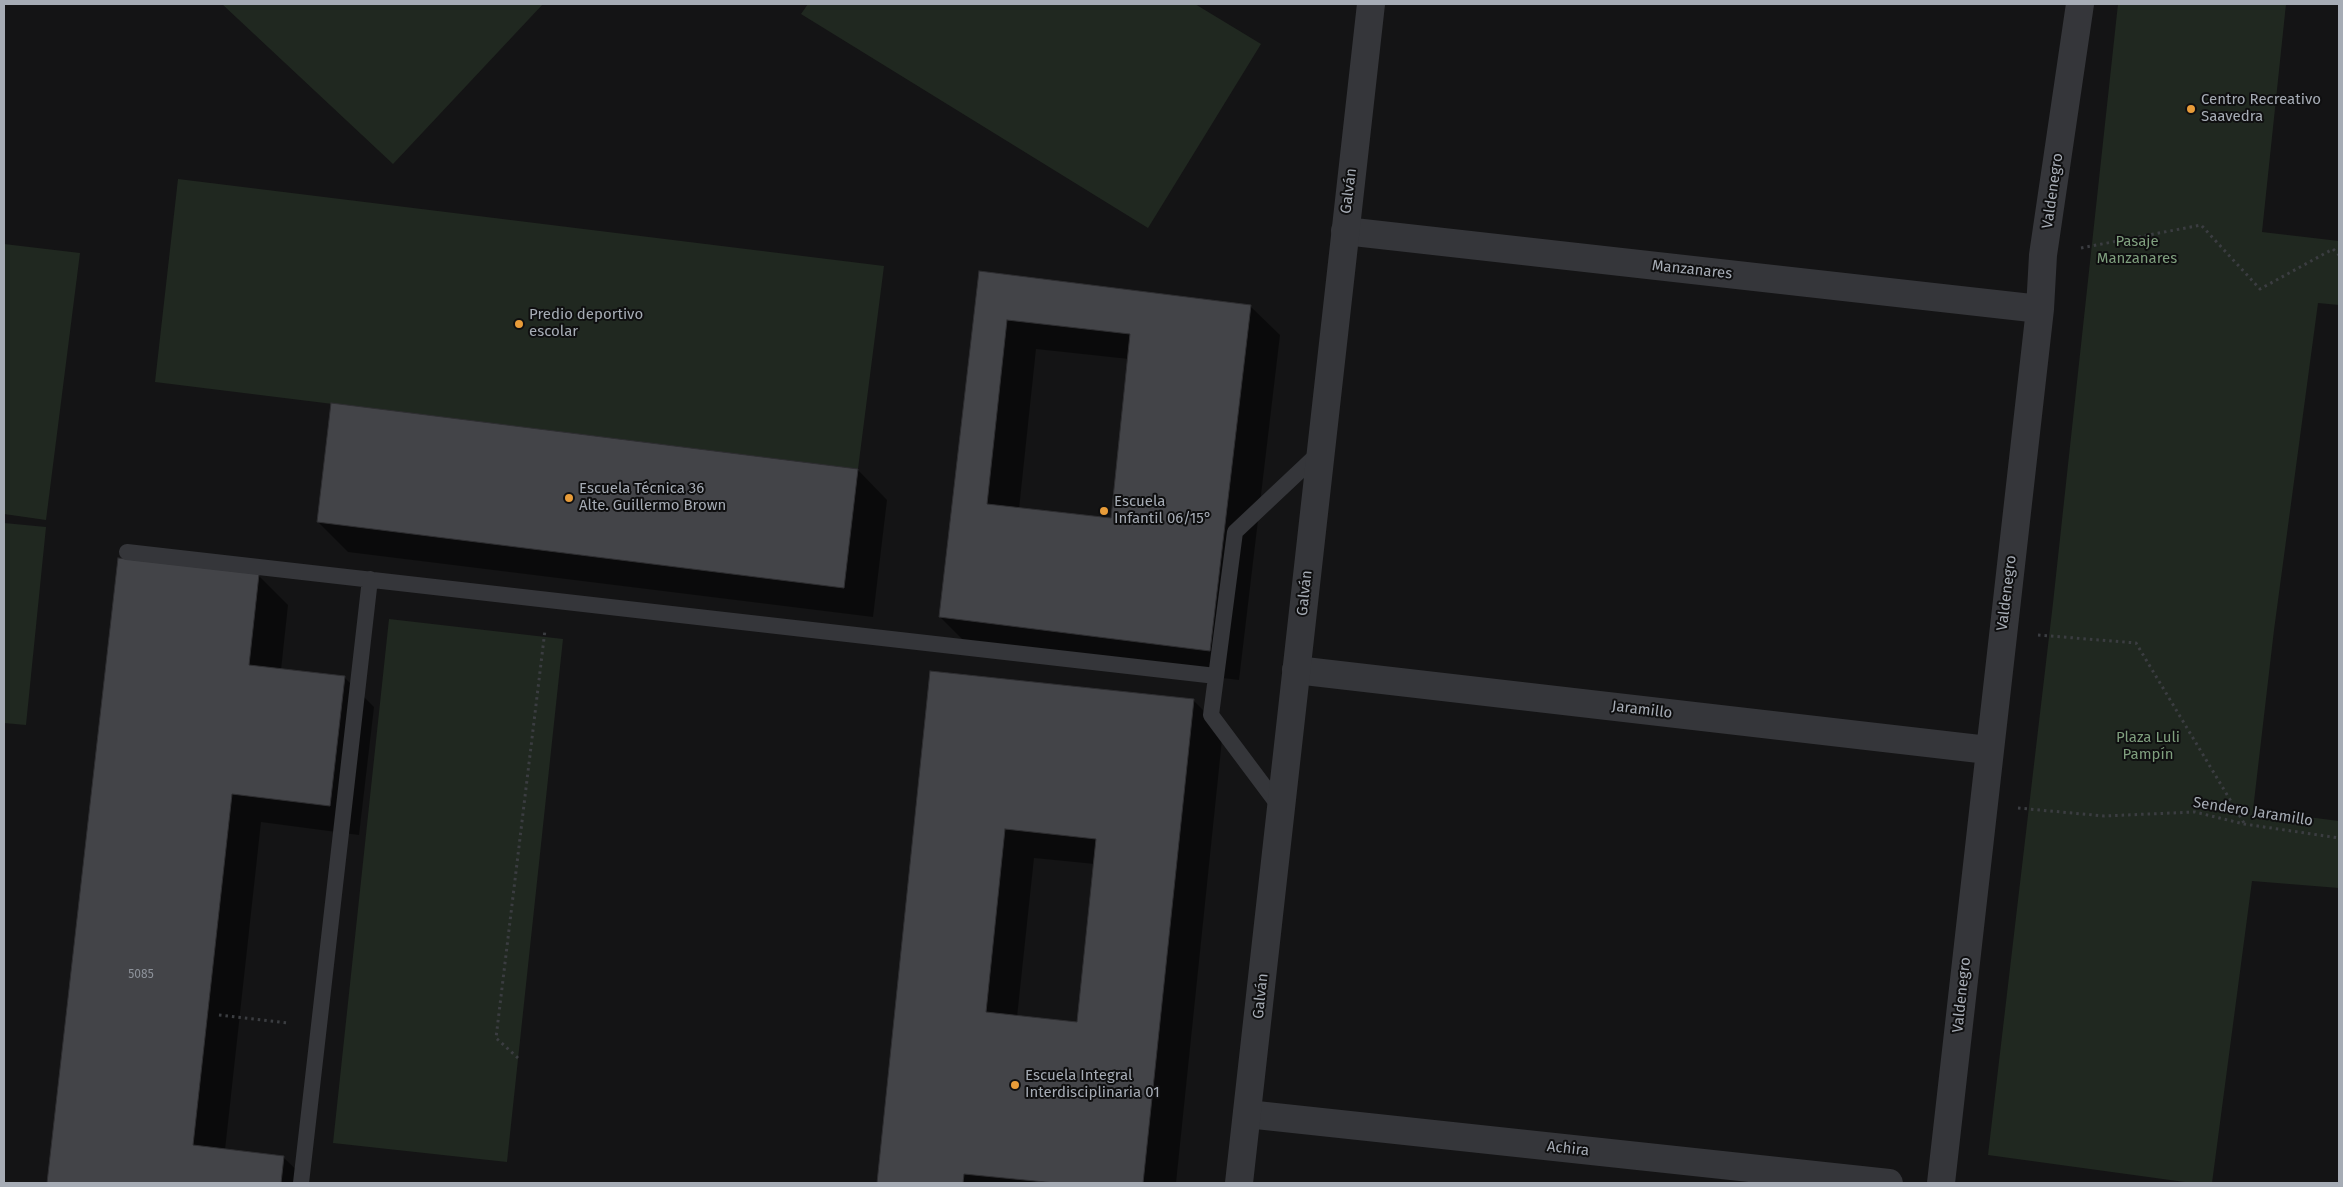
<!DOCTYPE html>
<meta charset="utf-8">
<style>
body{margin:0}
#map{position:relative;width:2343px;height:1187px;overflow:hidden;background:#141415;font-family:"Fira Sans",sans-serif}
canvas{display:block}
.frame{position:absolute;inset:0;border:5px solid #a6acb5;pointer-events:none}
</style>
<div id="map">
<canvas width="2343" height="1187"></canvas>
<div class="frame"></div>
</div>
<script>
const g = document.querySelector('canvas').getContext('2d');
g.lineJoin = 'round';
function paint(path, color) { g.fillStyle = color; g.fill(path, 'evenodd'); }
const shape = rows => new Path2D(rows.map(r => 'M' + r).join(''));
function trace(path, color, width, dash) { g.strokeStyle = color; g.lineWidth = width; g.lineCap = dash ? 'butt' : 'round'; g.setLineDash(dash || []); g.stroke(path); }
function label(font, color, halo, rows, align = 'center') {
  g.font = font + ' "Fira Sans",sans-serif'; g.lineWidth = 4; g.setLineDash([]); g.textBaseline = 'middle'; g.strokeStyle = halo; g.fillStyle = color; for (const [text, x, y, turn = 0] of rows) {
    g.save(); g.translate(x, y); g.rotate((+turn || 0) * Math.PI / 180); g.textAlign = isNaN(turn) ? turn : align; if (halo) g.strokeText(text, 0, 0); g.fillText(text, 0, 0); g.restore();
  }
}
paint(shape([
 [222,4,543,4,393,164],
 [808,4,1195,4,1261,44,1148,228,801,14],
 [2118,4,2286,4,2262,232,2339,241,2339,305,2318,303,2274,630,2253,810,2339,821,2339,888,2252,881,2212,1183,2192,1183,1988,1155,2053,603],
 [178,179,884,266,858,469,155,382],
 [4,244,80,253,46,520,4,514],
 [4,523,46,527,26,725,4,723],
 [389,619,563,639,507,1162,333,1143]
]), '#202820');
paint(shape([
 [981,273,1250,306,1280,335,1239,680,970,647,940,617],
 [1036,349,1129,359,1112,520,1019,509],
 [858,470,887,500,873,617,348,552,318,522],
 [119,559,259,576,288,605,281,670,344,677,374,707,359,835,261,822,225,1150,283,1157,310,1183,48,1183],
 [931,672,1193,700,1223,730,1176,1183,878,1183],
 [1034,858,1095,864,1079,1023,1017,1017]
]), '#0007');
const building = shape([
 [979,271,1251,305,1210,651,939,617,979,271],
 [1007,320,1130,334,1111,518,987,504,1007,320],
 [331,403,858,469,844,588,317,522,331,403],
 [118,558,259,574,249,665,345,676,330,806,232,794,193,1145,284,1156,281,1183,47,1183,118,558],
 [930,671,1194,699,1143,1183,1055,1183,964,1174,963,1183,877,1183,930,671],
 [1005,829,1096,839,1077,1022,986,1012,1005,829]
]);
paint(building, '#434448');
trace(building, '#2e2e31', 1);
trace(shape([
 [2081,248,2201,225,2260,289,2333,249,2339,255],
 [2038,635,2136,643,2244,823],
 [2018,808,2104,816,2195,812,2244,824,2339,838],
 [219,1015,288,1023],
 [518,1058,496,1038,545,630]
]), '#3b3d41', 3, [2.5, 4]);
trace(shape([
 [127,552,1216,676],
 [1282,810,1211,715,1235,532,1320,452],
 [301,1183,370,579]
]), '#35363a', 16);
trace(shape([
 [1345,231,2040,309],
 [1296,670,1988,750],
 [1247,1114,1889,1183],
 [1941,1183,2040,309,2043,255,2080,4]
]), '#35363a', 28);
trace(shape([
 [1239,1183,1371,4]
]), '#35363a', 28);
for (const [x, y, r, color] of [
 [2191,109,5,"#e89c39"],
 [519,324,5,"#e89c39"],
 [569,498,5,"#e89c39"],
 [1104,511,5,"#e89c39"],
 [1015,1085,5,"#e89c39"]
]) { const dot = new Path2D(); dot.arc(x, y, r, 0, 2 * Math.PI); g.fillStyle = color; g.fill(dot); trace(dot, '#0f0f10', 2); }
label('12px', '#8d929a', null, [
 ["5085",141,975]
]);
label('15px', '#a6acb5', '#0f0f10', [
 ["Centro Recreativo",2201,100],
 ["Saavedra",2201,117],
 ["Predio deportivo",529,315],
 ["escolar",529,332],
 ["Escuela Técnica 36",579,489],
 ["Alte. Guillermo Brown",579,506],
 ["Escuela",1114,502],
 ["Infantil 06/15°",1114,519],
 ["Escuela Integral",1025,1076],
 ["Interdisciplinaria 01",1025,1093]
], 'left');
label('15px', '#a6acb5', '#0f0f10', [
 ["Galván",1349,191,-83],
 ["Valdenegro",2053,191,-82],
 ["Manzanares",1692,270,6],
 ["Galván",1305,593,-84],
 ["Valdenegro",2007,593,-83],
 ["Jaramillo",1642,710,7],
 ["Sendero Jaramillo",2253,812,9],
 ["Valdenegro",1962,995,-84],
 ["Galván",1261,996,-84],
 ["Achira",1568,1149,6]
]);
label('15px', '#7f9f7e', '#0f0f10', [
 ["Pasaje",2137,242],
 ["Manzanares",2137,259],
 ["Plaza Luli",2148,738],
 ["Pampín",2148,755]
]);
</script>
